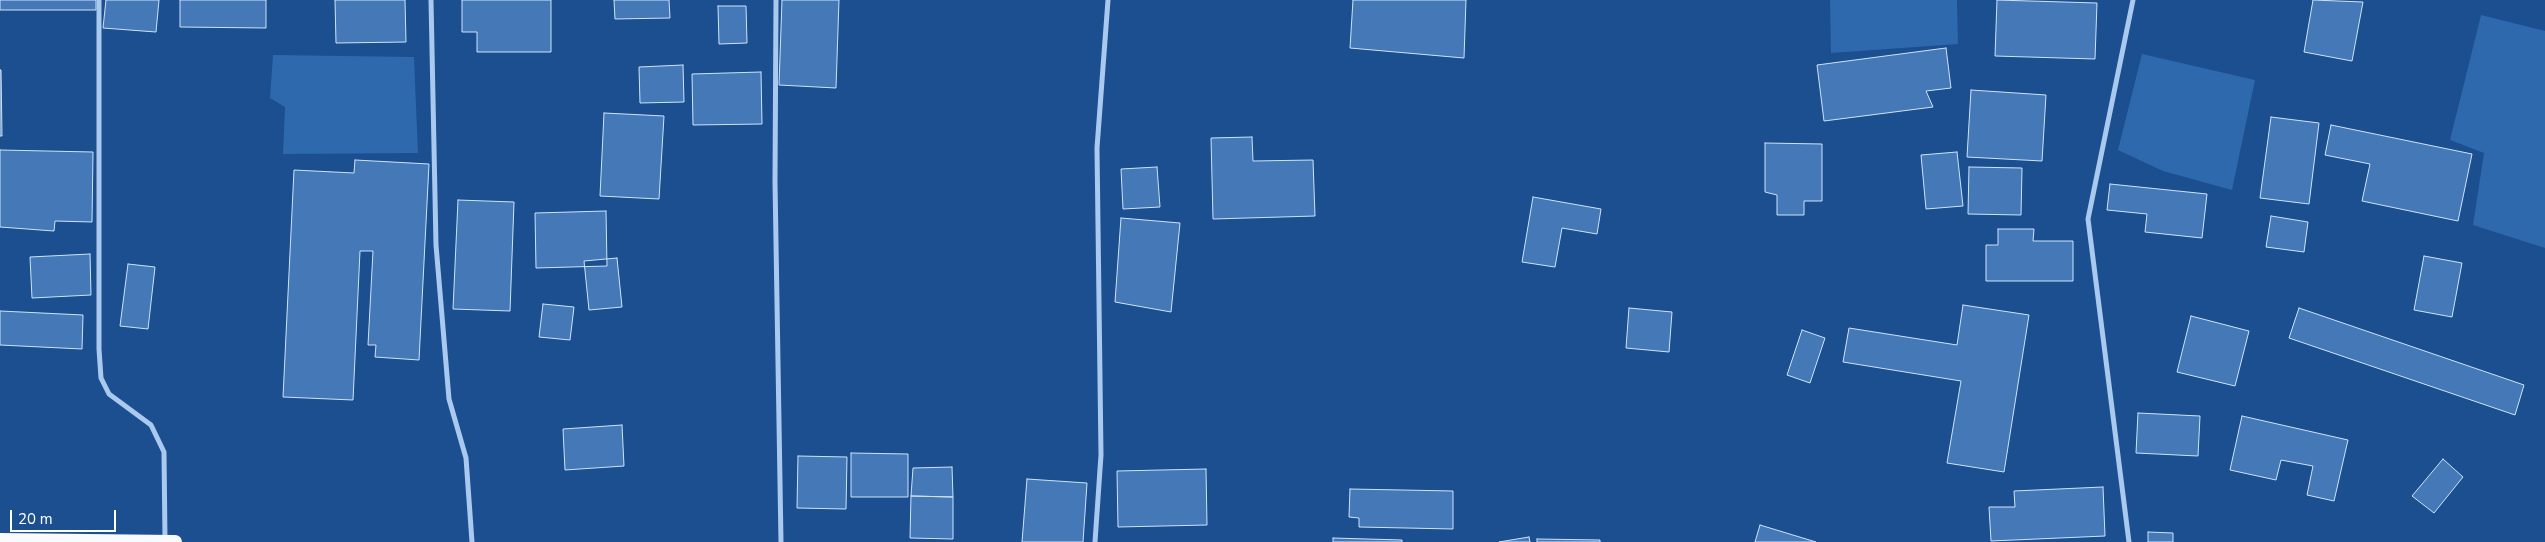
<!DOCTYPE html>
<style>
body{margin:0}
#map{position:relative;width:2545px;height:542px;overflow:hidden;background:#1b4f8f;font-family:"Nunito Sans",sans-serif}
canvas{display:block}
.scale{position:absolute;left:10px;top:510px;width:106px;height:22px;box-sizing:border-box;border:2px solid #fff;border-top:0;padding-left:6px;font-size:15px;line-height:18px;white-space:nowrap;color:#fff;-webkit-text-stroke:4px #1b4f8f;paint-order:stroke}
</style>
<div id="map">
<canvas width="2545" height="542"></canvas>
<div class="scale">20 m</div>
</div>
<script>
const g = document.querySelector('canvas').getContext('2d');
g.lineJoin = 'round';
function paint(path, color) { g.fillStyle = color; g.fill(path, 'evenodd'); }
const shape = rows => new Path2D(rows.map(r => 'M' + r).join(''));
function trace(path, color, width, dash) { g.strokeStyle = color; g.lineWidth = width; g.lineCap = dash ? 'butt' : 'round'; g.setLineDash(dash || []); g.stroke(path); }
paint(shape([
 [1830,0,1957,0,1958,44,1831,53],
 [2481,15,2545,31,2545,248,2473,225,2484,153,2450,140],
 [2142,54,2255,80,2232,190,2163,171,2118,150],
 [273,55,414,57,418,153,283,154,285,107,270,98]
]), '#2e69ad');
const building = shape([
 [0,0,96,0,96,10,0,10,0,0],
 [106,0,159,0,156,32,103,28,106,0],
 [180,0,266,0,266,28,180,27,180,0],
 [335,0,405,0,406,42,336,43,335,0],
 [462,0,551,0,551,52,477,52,477,32,462,32,462,0],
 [614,0,669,0,670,18,615,19,614,0],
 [782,0,839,0,836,88,779,85,782,0],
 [1353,0,1466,0,1464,58,1350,48,1353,0],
 [1997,0,2097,3,2095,59,1995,56,1997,0],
 [2313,0,2363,2,2352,61,2304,52,2313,0],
 [718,6,746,6,747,43,719,44,718,6],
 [1946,48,1951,88,1926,91,1933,107,1824,121,1817,65,1946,48],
 [683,65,684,102,640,103,639,67,683,65],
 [0,70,1,70,2,136,0,136,0,70],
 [761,72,762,124,693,125,692,74,761,72],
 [1971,90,2046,95,2042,161,1967,157,1971,90],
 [604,113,664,116,659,199,600,196,604,113],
 [2271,117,2319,123,2309,204,2260,198,2271,117],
 [2331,125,2472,154,2458,221,2362,201,2370,164,2325,155,2331,125],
 [1252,137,1253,161,1313,160,1315,216,1213,219,1211,138,1252,137],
 [1765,143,1822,144,1822,201,1804,201,1804,215,1777,215,1777,195,1765,192,1765,143],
 [0,150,93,152,92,222,55,221,54,231,0,227,0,150],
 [1957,152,1963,206,1926,209,1921,155,1957,152],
 [355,160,429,164,419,360,375,357,376,345,368,345,373,251,360,251,353,400,283,397,294,170,354,173,355,160],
 [1157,167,1160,207,1123,209,1121,169,1157,167],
 [1969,167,2022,168,2021,215,1968,214,1969,167],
 [2110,184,2207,194,2202,238,2145,232,2147,214,2107,210,2110,184],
 [1533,197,1601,209,1597,234,1562,228,1555,267,1522,262,1533,197],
 [458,200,514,202,510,311,453,309,458,200],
 [606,211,607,266,536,268,535,213,606,211],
 [2271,216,2308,222,2304,252,2266,247,2271,216],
 [1121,218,1180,223,1171,312,1115,302,1121,218],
 [1998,229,2034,229,2033,241,2073,241,2073,281,1986,281,1986,245,1998,245,1998,229],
 [90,254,91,295,32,298,30,257,90,254],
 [2424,256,2462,263,2452,317,2414,310,2424,256],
 [617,258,622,307,589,310,584,261,617,258],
 [128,264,155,267,148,329,120,326,128,264],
 [543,304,574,307,570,340,539,337,543,304],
 [1963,305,2029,315,2004,472,1947,463,1961,381,1843,362,1849,328,1957,345,1963,305],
 [1629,308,1672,312,1669,352,1626,348,1629,308],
 [2299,308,2524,385,2515,415,2289,338,2299,308],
 [0,311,83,315,82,349,0,345,0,311],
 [2191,316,2249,331,2235,386,2177,372,2191,316],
 [1802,330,1825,338,1810,383,1787,375,1802,330],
 [2138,413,2200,416,2198,456,2136,453,2138,413],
 [2242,416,2348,440,2334,501,2307,495,2313,466,2281,460,2276,480,2230,470,2242,416],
 [622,425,624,466,565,470,563,429,622,425],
 [851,453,908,454,908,497,851,497,851,453],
 [798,456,847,457,846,509,797,508,798,456],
 [2443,459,2463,477,2434,513,2412,496,2443,459],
 [952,467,953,497,911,496,913,468,952,467],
 [1206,469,1207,525,1118,527,1117,471,1206,469],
 [1027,479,1087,483,1083,542,1022,542,1027,479],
 [2103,487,2105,536,1991,541,1989,507,2015,507,2014,491,2103,487],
 [1350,489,1453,491,1453,529,1359,527,1359,518,1349,517,1350,489],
 [911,496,953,497,953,539,910,538,911,496],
 [1760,525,1816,542,1755,542,1760,525],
 [2148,532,2173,533,2173,542,2148,542,2148,532],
 [1529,537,1530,542,1499,542,1529,537],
 [1333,538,1402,540,1402,542,1333,542,1333,538],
 [1537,539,1600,540,1600,542,1537,542,1537,539]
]);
paint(building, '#4478b7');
trace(building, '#cfe3fa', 1);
trace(shape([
 [99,0,99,349,101,378,109,394,151,425,164,452,165,540],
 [431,0,436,245,449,399,466,458,472,542],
 [776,0,775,182,781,542],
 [1095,542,1101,455,1097,148,1108,0],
 [2129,542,2088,219,2133,0]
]), '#a9c9ee', 5);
trace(shape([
 [0,540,175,542]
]), '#f8faff', 14);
</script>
